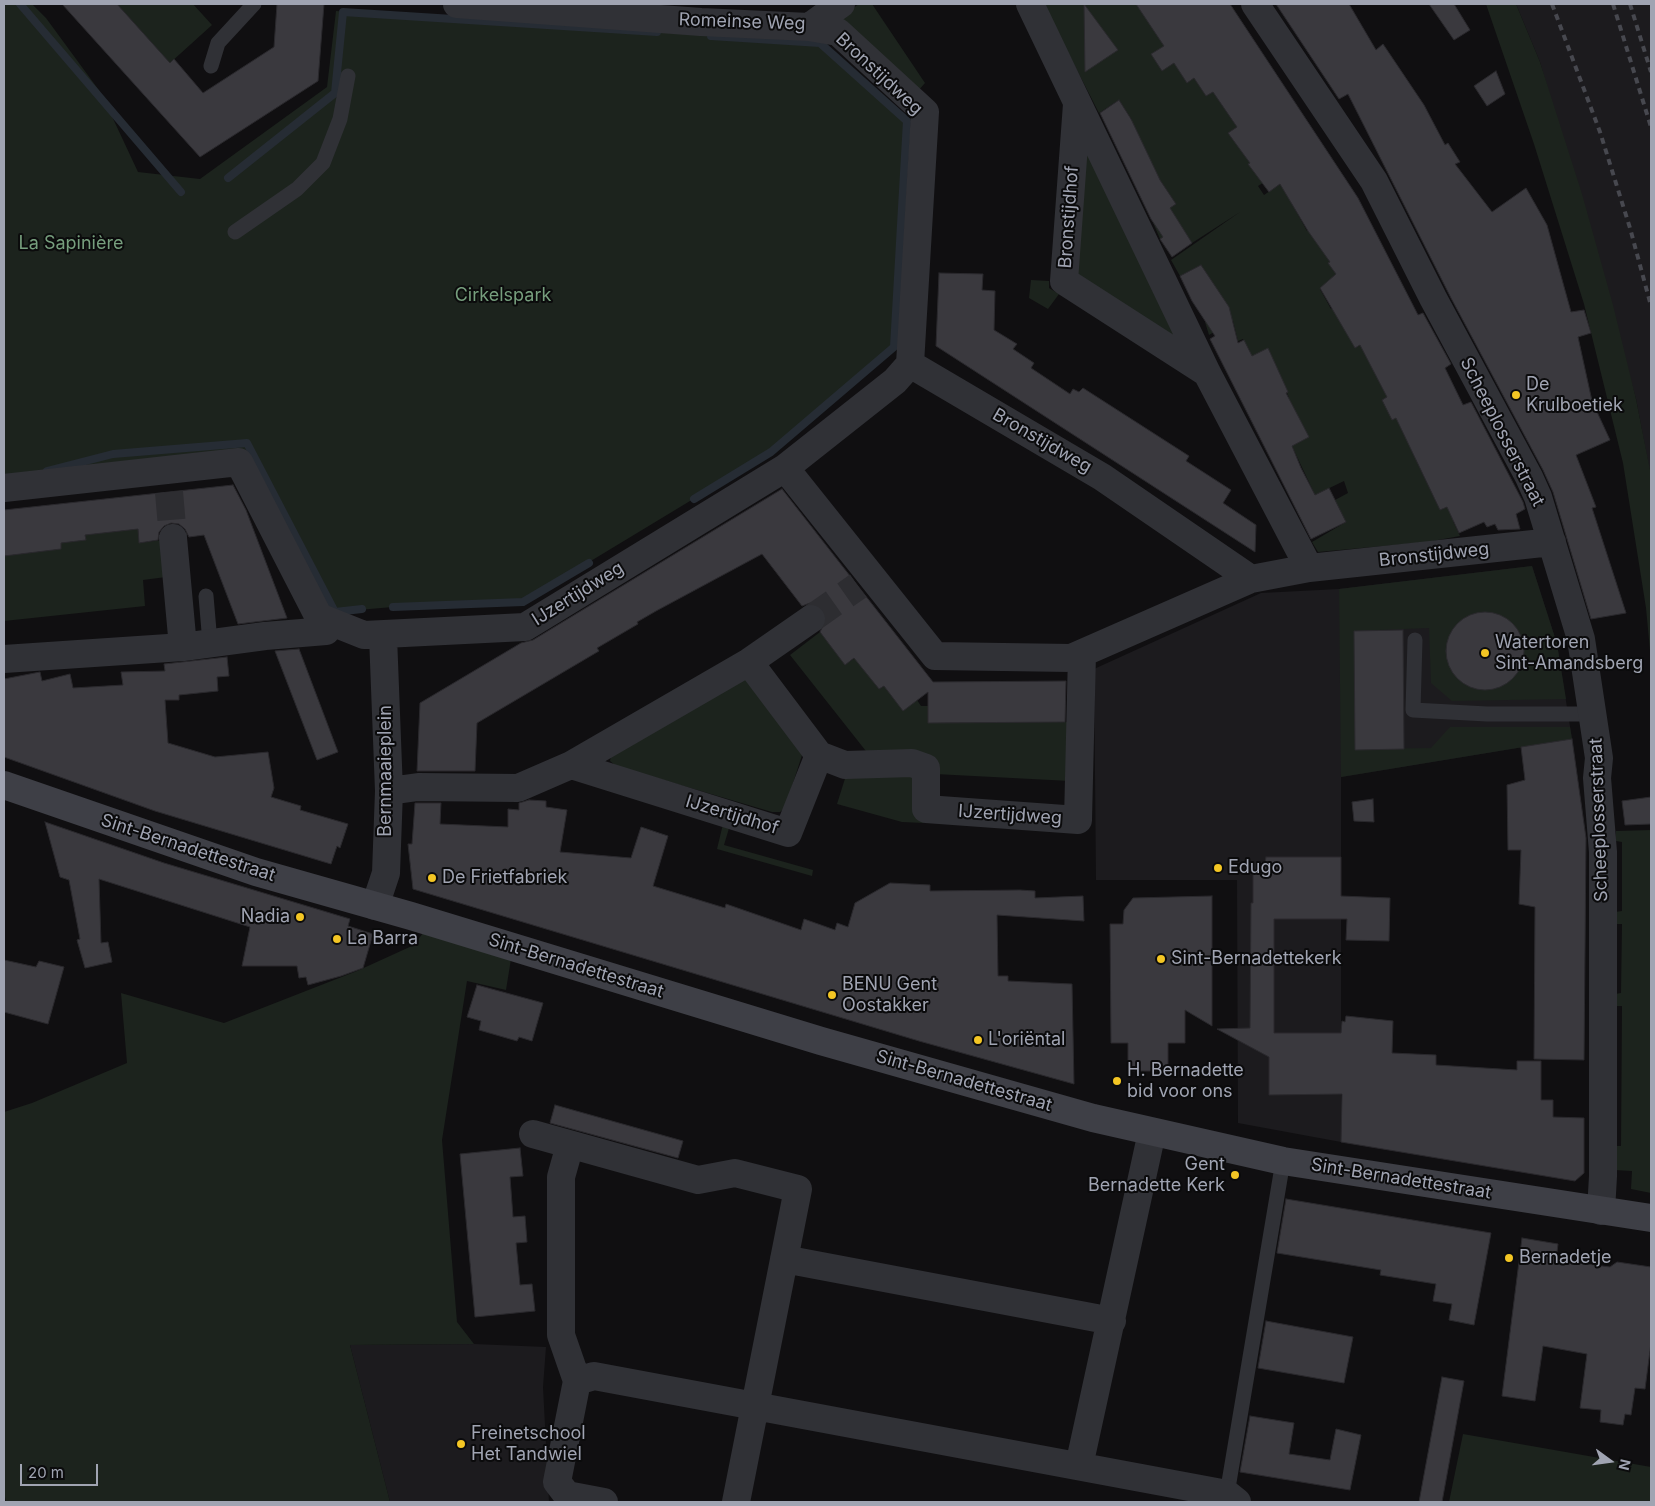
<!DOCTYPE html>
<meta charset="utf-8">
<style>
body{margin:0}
#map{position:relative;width:1655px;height:1506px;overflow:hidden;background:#100f11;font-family:Inter,sans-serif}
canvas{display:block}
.frame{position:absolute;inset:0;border:5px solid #a0a4b2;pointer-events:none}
.north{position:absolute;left:1585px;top:1436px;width:50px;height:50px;-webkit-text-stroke:4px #0b0b0c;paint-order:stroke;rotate:104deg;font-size:14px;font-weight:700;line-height:20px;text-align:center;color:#a0a4b2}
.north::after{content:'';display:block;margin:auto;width:18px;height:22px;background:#a0a4b2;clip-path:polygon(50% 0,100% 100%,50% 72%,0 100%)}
.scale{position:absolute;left:20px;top:1464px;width:78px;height:22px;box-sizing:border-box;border:2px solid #a0a4b2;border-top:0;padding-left:6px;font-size:15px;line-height:18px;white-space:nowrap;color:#a0a4b2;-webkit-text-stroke:4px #0b0b0c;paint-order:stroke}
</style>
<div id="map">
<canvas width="1655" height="1506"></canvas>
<div class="frame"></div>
<div class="north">N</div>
<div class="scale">20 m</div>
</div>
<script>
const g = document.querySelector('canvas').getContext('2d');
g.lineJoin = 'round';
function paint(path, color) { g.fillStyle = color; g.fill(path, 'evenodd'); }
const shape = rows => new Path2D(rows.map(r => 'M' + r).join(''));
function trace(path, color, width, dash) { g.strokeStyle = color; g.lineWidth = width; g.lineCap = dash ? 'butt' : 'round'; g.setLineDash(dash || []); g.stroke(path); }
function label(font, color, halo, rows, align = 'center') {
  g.font = font + ' Inter,sans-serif'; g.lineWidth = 4; g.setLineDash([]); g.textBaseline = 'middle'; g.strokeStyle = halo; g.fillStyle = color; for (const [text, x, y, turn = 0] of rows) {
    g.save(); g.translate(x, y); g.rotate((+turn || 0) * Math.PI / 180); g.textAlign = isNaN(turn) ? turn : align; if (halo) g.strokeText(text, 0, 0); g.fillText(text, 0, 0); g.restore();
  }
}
paint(shape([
 [1516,4,1651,4,1651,478,1636,399,1540,62],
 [1532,566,1557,644,1572,739,1341,777,1341,1142,1238,1123,1237,880,1096,880,1094,669,1261,593,1339,589],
 [474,1344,546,1347,543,1387,549,1502,390,1502,350,1345]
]), '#1c1b1e');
paint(shape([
 [4,4,32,4,46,18,101,93,138,172,200,179,327,87,336,11,820,43,907,121,894,347,771,452,523,602,393,607,335,612,242,454,4,485],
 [117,4,193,4,212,25,170,63],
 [859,4,872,4,925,83,918,91,842,20,843,15],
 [1043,4,1148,4,1144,6,1169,56,1158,64,1162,71,1209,40,1187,83,1194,78,1206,96,1213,92,1237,127,1228,133,1234,141,1258,158,1248,164,1282,171,1258,186,1264,195,1327,152,1291,202,1307,231,1312,229,1336,274,1320,289,1331,309,1366,291,1355,348,1375,338,1389,396,1382,400,1392,419,1401,415,1424,456,1416,460,1440,510,1450,506,1462,516,1453,521,1460,536,1427,542,1318,552,1312,542,1346,522,1335,500,1348,493,1344,481,1315,495,1292,446,1281,403,1289,398,1284,385,1248,353,1250,351,1243,339,1238,341,1233,321,1209,335,1205,322,1226,304,1201,265,1180,276,1171,260,1240,212,1192,243,1180,226,1160,239,1152,220,1176,204,1160,180,1129,122,1132,120,1119,100,1099,113],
 [1486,4,1516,4,1540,62,1582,194,1613,305,1636,399,1651,475,1651,661,1646,608,1623,463,1584,304,1534,144],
 [1084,147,1179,340,1076,273],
 [1031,280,1049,281,1049,288,1059,294,1048,309,1029,298],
 [138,529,139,543,162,540,166,577,143,580,145,606,4,621,4,556,61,549,61,543,86,540,85,535],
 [1532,566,1557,644,1566,699,1452,701,1431,683,1429,628,1355,631,1355,749,1431,748,1450,727,1570,727,1572,739,1341,777,1339,589],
 [820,632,846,664,855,658,879,689,886,685,917,700,921,706,928,706,928,723,1070,722,1070,781,935,774,873,760,790,655],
 [749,679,803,752,785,808,780,812,772,812,616,766,610,761,611,756,731,681],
 [848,769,922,774,924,823,902,822,837,804],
 [723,824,730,825,724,845,813,870,812,876,717,849],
 [1651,830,1651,1193,1631,1189,1632,1171,1614,1170,1614,1146,1621,1146,1622,1006,1614,1006,1615,994,1621,993,1622,924,1615,924,1615,912,1622,911,1622,842,1616,841,1616,831],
 [423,933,511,959,506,990,467,981,442,1140,457,1322,474,1344,350,1345,390,1502,6,1502,4,1492,4,1112,32,1103,127,1063,121,993,224,1023,357,971,414,945],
 [1463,1434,1651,1467,1651,1502,1449,1502]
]), '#1c231d');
trace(shape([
 [20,4,181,192],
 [228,178,335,93,343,12,657,32],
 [47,471,113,454,247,443,335,612,362,609],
 [694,499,771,452,894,347,907,121,820,43,711,36],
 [393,607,523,602,589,563]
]), '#262c34', 8);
const building = shape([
 [62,4,117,4,170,63,174,59,203,93,274,47,277,4,324,4,318,81,200,157,62,4],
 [1084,4,1118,50,1085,72,1084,4],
 [1136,4,1230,4,1358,198,1418,315,1423,313,1451,364,1445,368,1463,405,1471,402,1523,502,1525,509,1516,514,1520,529,1498,530,1495,524,1487,527,1484,522,1459,533,1447,507,1440,510,1396,418,1392,420,1382,400,1387,397,1360,345,1355,348,1320,288,1336,274,1328,263,1330,262,1308,231,1280,184,1269,192,1248,164,1250,163,1228,133,1237,127,1213,92,1206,96,1194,78,1187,83,1174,63,1162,71,1151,54,1164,46,1136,4],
 [1276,4,1349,4,1376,50,1383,44,1424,105,1445,145,1448,143,1460,162,1455,164,1492,212,1526,188,1547,225,1571,312,1584,310,1591,333,1578,337,1592,401,1610,440,1576,455,1596,507,1592,508,1626,613,1591,619,1553,492,1543,470,1451,298,1348,94,1339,99,1276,4],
 [1429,4,1454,4,1470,30,1454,40,1429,4],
 [1496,71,1505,94,1487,106,1474,86,1496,71],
 [1119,100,1131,119,1160,180,1176,204,1170,208,1192,243,1172,257,1160,239,1163,237,1151,219,1100,113,1119,100],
 [1201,265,1229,307,1238,343,1244,340,1252,356,1268,348,1288,392,1286,393,1309,437,1292,446,1301,468,1315,495,1329,488,1346,522,1311,539,1210,339,1215,336,1192,301,1180,276,1201,265],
 [939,273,983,274,982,290,995,291,994,330,1017,344,1013,349,1034,363,1031,368,1070,394,1073,389,1079,392,1083,388,1189,456,1186,461,1231,490,1223,503,1256,525,1255,552,936,346,939,273],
 [233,485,246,510,287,618,238,624,204,535,189,537,185,529,179,524,171,523,164,526,159,532,158,540,139,543,138,529,85,535,86,540,61,543,61,549,4,556,4,510,233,485],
 [782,489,933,682,1066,681,1065,722,928,723,928,692,903,711,884,686,879,689,854,658,845,665,820,632,827,618,824,610,818,605,810,603,802,606,762,554,656,611,637,622,638,624,597,648,599,651,477,723,475,771,417,771,420,703,521,643,533,640,782,489],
 '1446 651a39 39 0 1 1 78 0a39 39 0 1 1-78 0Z',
 [1403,630,1404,749,1355,750,1354,631,1403,630],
 [299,649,338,752,317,760,275,651,299,649],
 [227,657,229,676,217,677,218,691,179,695,179,700,165,700,168,743,215,757,268,752,274,788,271,797,301,806,300,810,348,824,340,848,337,846,331,864,155,811,4,757,4,679,40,672,42,681,70,674,73,688,123,685,121,672,165,671,164,664,227,657],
 [1572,739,1586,838,1584,1060,1534,1059,1535,907,1519,904,1521,850,1508,850,1507,785,1525,780,1521,747,1572,739],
 [1651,797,1651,824,1625,825,1622,801,1651,797],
 [1373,799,1374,822,1354,821,1352,802,1373,799],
 [529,800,546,801,546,807,567,810,560,852,631,858,641,827,668,836,653,886,725,908,726,904,801,930,804,919,835,930,837,923,848,927,855,903,890,883,930,885,930,891,1020,890,1035,891,1035,898,1083,896,1084,921,997,915,998,976,1008,976,1008,981,1072,984,1074,1084,919,1041,413,889,408,844,412,844,415,803,441,803,440,824,508,827,508,809,519,810,519,803,529,800],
 [45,822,164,863,350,919,348,926,373,934,363,968,341,976,308,985,306,977,299,978,297,966,242,966,250,927,99,879,101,943,108,942,112,962,85,968,77,940,80,939,69,880,60,877,45,822],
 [1266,857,1341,857,1341,896,1390,898,1389,941,1346,940,1347,919,1274,919,1274,1033,1341,1033,1342,1021,1345,1022,1346,1016,1393,1021,1392,1053,1436,1055,1436,1065,1517,1070,1517,1061,1541,1061,1541,1100,1553,1100,1553,1117,1584,1118,1584,1173,1575,1181,1341,1142,1342,1094,1269,1095,1269,1057,1217,1029,1250,1028,1251,903,1253,903,1253,862,1265,863,1266,857],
 [1212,896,1212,1026,1185,1010,1185,1043,1168,1043,1168,1071,1128,1071,1128,1043,1111,1043,1110,924,1123,924,1124,910,1133,898,1212,896],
 [4,960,36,967,39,961,64,967,48,1024,4,1012,4,960],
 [477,985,543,1003,532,1041,519,1037,517,1041,479,1030,481,1021,467,1017,477,985],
 [555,1105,683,1141,678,1158,550,1123,555,1105],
 [520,1148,523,1176,510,1177,513,1217,525,1216,527,1242,516,1243,520,1285,532,1284,535,1311,475,1317,460,1154,520,1148],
 [1286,1199,1491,1233,1474,1325,1449,1320,1452,1304,1433,1301,1436,1284,1380,1275,1381,1270,1277,1253,1286,1199],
 [1522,1238,1558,1244,1556,1260,1610,1267,1617,1262,1651,1267,1651,1343,1645,1389,1635,1388,1631,1415,1625,1414,1623,1425,1600,1422,1601,1410,1580,1408,1587,1354,1543,1346,1535,1401,1502,1396,1522,1238],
 [1266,1321,1353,1337,1344,1383,1258,1368,1266,1321],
 [1442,1377,1464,1381,1442,1502,1419,1502,1442,1377],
 [1250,1416,1294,1423,1289,1454,1330,1460,1336,1429,1361,1435,1350,1490,1240,1472,1250,1416]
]);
paint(building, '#3a393e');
trace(building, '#2a292d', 1);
trace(shape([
 [169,492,173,538],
 [811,619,858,586]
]), '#2d2d31', 28, [28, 14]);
trace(shape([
 [211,66,218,43,254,4],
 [235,232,297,189,323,163,340,119,348,76],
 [206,596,210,643],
 [1415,640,1413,710,1487,714,1594,714],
 [1227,1494,1283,1161]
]), '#303136', 15);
trace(shape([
 [457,4,701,22,809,27,838,32,925,112,910,364],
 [1030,4,1207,373,1309,568],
 [1255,4,1374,181,1433,298,1529,477,1538,497,1581,639,1599,758,1597,778,1603,852,1603,1176,1601,1211],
 [809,27,841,4],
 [1077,104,1064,281,1207,373],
 [910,364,1102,477,1251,579,1309,568,1552,542],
 [785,468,935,656,1071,658,1251,579],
 [4,488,239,462,326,631,265,636,183,647,4,659],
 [173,538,183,647],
 [319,617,364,635,525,627,785,468,895,381,910,364],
 [749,662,819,755,788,833,571,765,749,662,811,619],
 [819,755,845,765,912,763,926,768,926,809,1078,820,1082,654],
 [389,791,418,787,518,788,571,765],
 [375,906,386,873,389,791,383,636],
 [533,1134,698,1180,735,1173,798,1189,736,1502],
 [570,1145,561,1177,561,1335,577,1381],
 [784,1259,1112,1321],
 [1079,1466,1152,1132],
 [604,1502,567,1495,557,1482,577,1381,594,1376,1227,1494,1237,1502]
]), '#303136', 28);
trace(shape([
 [4,785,256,872,411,916,821,1041,1093,1118,1283,1161,1651,1218]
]), '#3e3f46', 28);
trace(shape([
 [1552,4,1600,132,1630,228,1651,306],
 [1613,4,1651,127],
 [1630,4,1651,72]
]), '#47484f', 4, [6, 5]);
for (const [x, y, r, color] of [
 [1516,395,5,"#f4c624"],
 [1485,653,5,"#f4c624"],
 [1218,868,5,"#f4c624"],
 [432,878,5,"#f4c624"],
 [300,917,5,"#f4c624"],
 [337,939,5,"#f4c624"],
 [1161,959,5,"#f4c624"],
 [832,995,5,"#f4c624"],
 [978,1040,5,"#f4c624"],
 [1117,1081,5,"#f4c624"],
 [1235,1175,5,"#f4c624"],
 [1509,1258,5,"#f4c624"],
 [461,1444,5,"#f4c624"]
]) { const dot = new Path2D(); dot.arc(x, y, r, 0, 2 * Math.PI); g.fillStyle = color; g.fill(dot); trace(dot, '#0b0b0c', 2); }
label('18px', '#a0a4b2', '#0b0b0c', [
 ["Romeinse Weg",742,22,2],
 ["Bronstijdweg",879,74,43],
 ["Bronstijdhof",1069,217,-86],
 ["Scheeplosserstraat",1502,432,63],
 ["Bronstijdweg",1042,441,30],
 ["Bronstijdweg",1434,555,-6],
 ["IJzertijdweg",578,594,-32],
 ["Bernmaaieplein",386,771,-90],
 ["IJzertijdhof",732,815,17],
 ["IJzertijdweg",1010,815,4],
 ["Scheeplosserstraat",1599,820,-92],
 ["Sint-Bernadettestraat",188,848,18],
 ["Sint-Bernadettestraat",576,966,17],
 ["Sint-Bernadettestraat",964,1081,16],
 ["Sint-Bernadettestraat",1401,1179,9]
]);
label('18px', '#769e7d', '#0b0b0c', [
 ["La Sapinière",71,244],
 ["Cirkelspark",503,296]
]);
label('18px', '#a0a4b2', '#0b0b0c', [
 ["De",1526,385],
 ["Krulboetiek",1526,406],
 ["Watertoren",1495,643],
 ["Sint-Amandsberg",1495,664],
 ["Edugo",1228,868],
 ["De Frietfabriek",442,878],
 ["Nadia",290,917,"right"],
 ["La Barra",347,939],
 ["Sint-Bernadettekerk",1171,959],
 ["BENU Gent",842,985],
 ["Oostakker",842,1006],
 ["L'oriëntal",988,1040],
 ["H. Bernadette",1127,1071],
 ["bid voor ons",1127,1092],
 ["Gent",1225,1165,"right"],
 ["Bernadette Kerk",1225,1186,"right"],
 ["Bernadetje",1519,1258],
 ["Freinetschool",471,1434],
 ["Het Tandwiel",471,1455]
], 'left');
</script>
